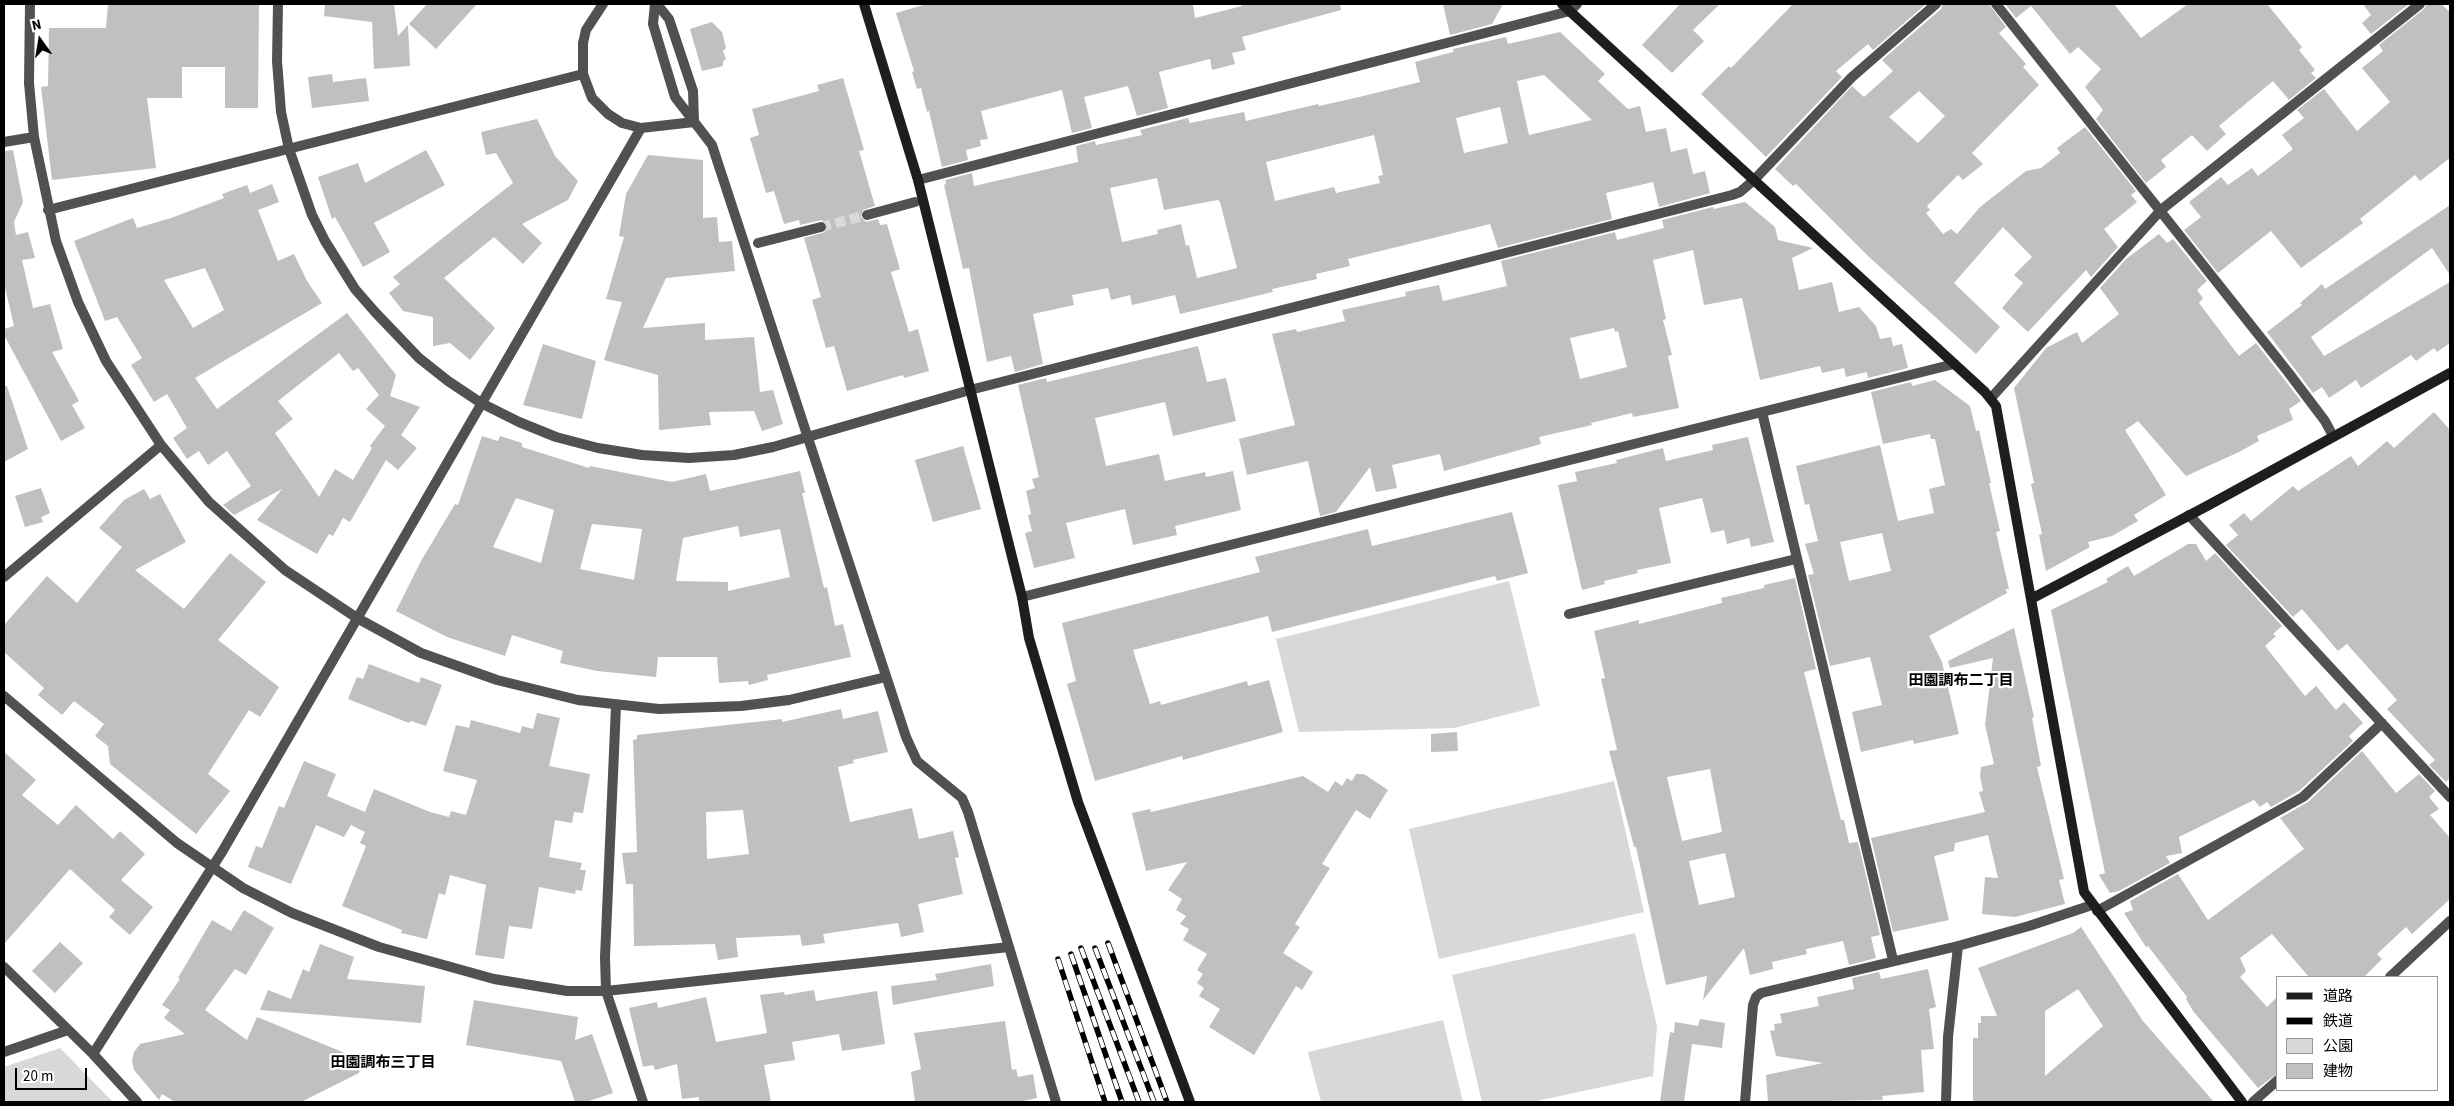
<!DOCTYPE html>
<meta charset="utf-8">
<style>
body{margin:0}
#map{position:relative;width:2454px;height:1106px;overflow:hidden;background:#fff;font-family:"Source Sans 3","Noto Sans JP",sans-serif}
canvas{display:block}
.frame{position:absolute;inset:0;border:5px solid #000;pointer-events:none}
.legend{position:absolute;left:2276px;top:976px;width:162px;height:115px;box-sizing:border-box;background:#fff;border:1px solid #999;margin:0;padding:6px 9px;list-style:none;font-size:15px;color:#000}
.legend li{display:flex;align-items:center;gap:10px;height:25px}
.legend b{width:25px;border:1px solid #999}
.north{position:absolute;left:15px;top:15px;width:50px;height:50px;-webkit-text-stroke:4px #fff;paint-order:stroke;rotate:347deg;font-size:14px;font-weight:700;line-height:20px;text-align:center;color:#000}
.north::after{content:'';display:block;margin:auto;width:18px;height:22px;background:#000;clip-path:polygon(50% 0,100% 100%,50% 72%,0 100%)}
.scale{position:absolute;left:15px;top:1068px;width:72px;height:22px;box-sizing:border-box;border:2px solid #000;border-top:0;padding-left:6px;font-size:15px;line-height:18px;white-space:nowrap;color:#000;-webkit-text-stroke:4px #fff;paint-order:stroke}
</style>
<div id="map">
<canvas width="2454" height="1106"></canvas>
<div class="frame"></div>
<ul class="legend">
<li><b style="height:6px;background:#1e1e1e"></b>道路</li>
<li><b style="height:6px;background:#000"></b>鉄道</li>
<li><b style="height:14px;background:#d8d8d8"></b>公園</li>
<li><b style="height:14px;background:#c0c0c0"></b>建物</li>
</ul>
<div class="north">N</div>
<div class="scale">20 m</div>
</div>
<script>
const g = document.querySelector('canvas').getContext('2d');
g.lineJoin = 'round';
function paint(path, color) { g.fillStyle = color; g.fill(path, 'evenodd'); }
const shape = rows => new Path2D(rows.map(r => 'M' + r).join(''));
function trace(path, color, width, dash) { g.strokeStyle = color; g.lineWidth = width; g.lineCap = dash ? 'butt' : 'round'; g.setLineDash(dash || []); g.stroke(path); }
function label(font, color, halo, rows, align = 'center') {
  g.font = font + ' "Source Sans 3","Noto Sans JP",sans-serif'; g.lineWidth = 4.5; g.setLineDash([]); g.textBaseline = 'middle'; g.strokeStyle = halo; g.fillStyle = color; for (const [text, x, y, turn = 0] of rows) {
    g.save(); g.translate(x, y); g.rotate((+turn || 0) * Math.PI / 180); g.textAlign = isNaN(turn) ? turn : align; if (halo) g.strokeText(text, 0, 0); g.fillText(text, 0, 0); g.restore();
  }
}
paint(shape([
 [1509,581,1540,706,1454,728,1299,732,1276,639],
 [1614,781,1644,912,1439,959,1409,829],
 [1635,933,1657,1026,1653,1076,1532,1102,1482,1102,1452,975],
 [1443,1020,1463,1102,1321,1102,1308,1052],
 [60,1048,113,1102,4,1102,4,1067]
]), '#d8d8d8');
paint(shape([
 [108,4,259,4,258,108,225,108,225,67,182,67,182,98,147,98,156,168,52,180,41,87,48,86,49,28,106,28],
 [325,4,394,4,398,36,408,25,410,66,374,69,372,22,324,16],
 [427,4,477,4,436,49,409,24],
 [927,4,1193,4,1195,18,1242,6,1242,4,1340,4,1341,10,1242,37,1246,50,1232,53,1235,64,1212,70,1210,59,1159,72,1168,108,1137,116,1128,86,1084,97,1092,128,1072,133,1062,90,981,111,988,139,980,140,981,146,966,150,968,160,942,167,929,111,927,112,921,88,917,89,912,72,914,71,896,13],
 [1443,4,1503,4,1492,24,1450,35],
 [1680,4,1720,4,1693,30,1704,41,1672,73,1642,45],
 [1793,4,1926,4,1873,50,1868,44,1836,71,1842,77,1766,157,1701,94,1729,66,1731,68],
 [1943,4,1989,4,2006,27,1999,33,2026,64,2023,67,2039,85,1972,153,1983,164,1963,180,1958,175,1927,206,1930,210,1926,213,1943,234,1951,229,1957,234,1980,207,2026,171,2041,168,2060,153,2057,148,2085,127,2136,191,2131,195,2137,202,2104,229,2118,247,2091,277,2086,270,2028,332,2002,308,2023,283,2014,275,2032,257,2003,227,1954,283,2000,327,1976,354,1868,256,1796,184,1793,186,1775,169,1852,86,1864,97,1893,71,1882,60,1941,9],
 [1919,91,1945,116,1918,143,1889,117],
 [2005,4,2114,4,2141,38,2188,4,2267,4,2302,47,2299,50,2315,70,2311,73,2316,78,2289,100,2273,81,2219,126,2226,134,2207,151,2192,135,2161,160,2166,167,2146,183,2096,119,2103,110,2085,87,2101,69,2078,47,2070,54,2031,6,2016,18],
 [2363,4,2409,4,2371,34,2362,23,2371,15],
 [2427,4,2441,4,2450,12,2450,158,2420,181,2415,175,2360,219,2363,223,2301,268,2271,231,2218,273,2184,230,2201,217,2189,202,2221,177,2228,185,2252,168,2258,176,2293,149,2282,135,2304,118,2297,110,2324,89,2357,131,2390,102,2362,68,2383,51,2379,45,2424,9],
 [712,22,722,32,726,48,723,51,726,59,723,61,723,66,702,71,690,29],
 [1560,32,1605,74,1598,81,1628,109,1640,106,1646,132,1666,128,1671,152,1687,148,1693,174,1705,171,1710,193,1659,207,1653,182,1606,193,1612,219,1498,248,1490,224,1348,259,1350,266,1316,274,1317,279,1272,289,1273,292,1180,314,1175,295,1132,305,1130,295,1111,300,1108,288,1072,295,1074,305,1033,314,1043,364,1015,372,1011,356,987,362,969,268,963,269,944,185,946,184,945,180,972,173,974,186,1078,162,1076,146,1095,141,1096,145,1142,135,1140,130,1188,118,1190,123,1244,112,1246,121,1318,104,1319,106,1359,97,1420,82,1415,62,1453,52,1453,49,1506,37,1508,44],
 [1544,75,1592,120,1529,135,1517,81],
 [1500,107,1508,143,1464,153,1456,118],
 [1374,135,1383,175,1378,176,1380,183,1336,193,1334,187,1275,201,1266,162],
 [1157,178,1164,210,1218,200,1220,202,1237,268,1197,278,1189,245,1186,246,1181,224,1157,230,1158,234,1122,242,1110,188],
 [332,74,333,82,366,78,369,101,312,108,308,77],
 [843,78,864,150,859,151,875,206,863,210,861,217,866,222,878,219,880,225,887,224,900,269,891,272,909,332,918,329,929,371,904,378,903,375,847,391,834,346,826,348,812,300,821,297,804,238,825,232,827,225,822,220,800,225,799,220,784,224,774,191,766,193,750,138,759,135,752,109,819,91,817,85],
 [537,119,555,156,578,181,568,200,522,224,542,243,523,264,494,237,444,278,495,328,470,360,450,343,433,346,433,317,403,311,389,293,400,284,393,277,513,183,496,153,486,155,481,132],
 [13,150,23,202,14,222,16,235,28,232,35,258,22,260,33,308,50,304,63,349,52,352,79,401,72,405,85,428,61,441,4,335,4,329,14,326,4,283,4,151],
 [426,150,445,185,374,223,390,252,363,267,335,217,332,219,318,177,358,163,365,183],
 [648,155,703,160,703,218,717,217,719,242,732,241,735,271,666,278,643,328,705,323,705,340,754,337,760,392,773,390,783,424,762,431,754,411,709,412,711,425,659,430,658,375,604,360,622,302,606,299,624,237,619,236,626,194],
 [272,184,279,202,258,210,278,261,294,254,307,281,322,303,195,378,217,409,347,313,396,375,390,396,420,407,401,435,417,448,398,470,386,460,350,522,343,518,333,536,329,534,317,554,257,520,282,489,234,515,223,505,251,486,227,451,208,465,199,451,187,459,173,438,187,428,167,394,154,402,131,365,142,358,117,317,105,321,74,241,133,218,137,228,171,218,224,198,222,194,247,185,250,193],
 [205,268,224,310,193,328,164,280],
 [339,353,353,371,358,368,379,395,366,409,385,426,370,446,372,448,353,480,335,469,319,497,275,433,293,419,278,401],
 [1745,202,1775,227,1778,240,1813,248,1792,258,1799,290,1832,282,1839,312,1859,307,1876,326,1880,339,1891,337,1893,346,1902,344,1908,368,1868,378,1867,372,1846,377,1844,368,1822,373,1820,366,1760,380,1742,298,1704,305,1693,250,1653,260,1666,319,1663,320,1672,355,1668,356,1679,408,1633,417,1632,413,1591,423,1592,425,1539,437,1541,444,1444,471,1440,454,1392,465,1397,488,1376,492,1370,467,1336,512,1320,516,1308,461,1247,475,1239,439,1295,425,1272,334,1296,329,1297,332,1345,321,1342,310,1406,296,1405,292,1439,285,1443,301,1507,286,1501,261,1615,232,1617,240,1664,228,1662,220,1713,207,1714,209],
 [1614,328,1615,332,1618,331,1627,367,1580,379,1570,338],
 [2450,205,2450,275,2432,248,2311,337,2324,356,2450,282,2450,343,2437,352,2434,348,2416,361,2411,355,2361,388,2356,380,2329,398,2322,387,2313,393,2267,332,2302,305,2300,303,2322,284,2325,289],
 [2159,234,2167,243,2173,239,2207,281,2197,290,2203,298,2199,303,2239,356,2256,343,2301,401,2289,409,2293,420,2257,436,2259,441,2239,452,2186,476,2138,421,2125,430,2166,495,2134,515,2138,521,2112,536,2088,542,2090,547,2046,571,2039,535,2042,534,2031,484,2034,483,2014,388,2046,348,2077,332,2082,343,2119,314,2100,288,2126,259],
 [543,344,596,361,582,419,523,405],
 [1198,346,1207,382,1226,378,1236,421,1173,436,1165,402,1095,418,1106,466,1159,454,1165,481,1205,472,1206,477,1233,471,1241,510,1175,526,1177,535,1133,545,1125,509,1066,523,1075,558,1034,568,1025,533,1032,531,1028,515,1031,514,1026,491,1035,488,1032,479,1039,477,1018,385,1046,378,1047,382],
 [1935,380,1970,406,1976,431,1979,430,1991,483,1989,483,2000,531,1996,532,2009,589,2006,589,2007,593,1929,636,1942,662,1959,734,1914,744,1913,740,1861,752,1852,712,1882,705,1870,657,1830,666,1808,575,1814,574,1805,544,1818,541,1809,504,1805,505,1796,466,1880,445,1898,521,1934,513,1929,489,1945,485,1935,439,1931,439,1930,434,1883,444,1871,392,1911,382,1912,386],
 [1882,533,1891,571,1849,581,1840,542],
 [4,386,7,386,28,449,4,462],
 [2434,412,2450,430,2450,778,2446,782,2429,765,2435,760,2387,709,2397,700,2347,644,2338,651,2302,609,2293,617,2226,545,2238,535,2229,525,2244,513,2251,521,2293,486,2298,491,2351,456,2358,466,2387,441,2394,448],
 [482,436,498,441,500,436,522,443,522,447,589,468,590,466,672,482,706,474,710,491,800,471,805,493,802,493,824,588,827,587,835,626,843,624,851,657,767,675,768,680,749,685,748,681,719,683,717,657,658,657,656,677,597,671,560,663,563,651,512,635,505,656,447,637,396,611,421,561,455,504,458,505],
 [516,498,554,510,541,563,493,547],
 [592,524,642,529,634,580,580,569],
 [738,526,740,537,780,529,790,577,728,591,728,582,676,581,683,538],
 [1748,437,1774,542,1751,547,1749,538,1727,544,1724,530,1711,533,1702,498,1659,508,1671,563,1637,570,1638,573,1604,581,1605,584,1582,590,1558,485,1577,481,1575,472,1617,463,1616,460,1663,448,1666,461,1713,450,1712,445],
 [963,446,981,509,933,522,915,460],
 [41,488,50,513,41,517,43,522,25,527,15,496],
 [144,489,150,499,160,494,186,542,135,570,184,609,230,553,266,582,218,640,279,687,260,717,249,710,208,774,230,791,196,834,110,764,108,746,95,736,104,724,74,701,62,715,38,695,44,688,4,652,4,625,47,576,77,603,122,547,99,528,124,500],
 [1512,512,1528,573,1497,581,1495,576,1272,632,1268,616,1133,650,1150,704,1160,701,1161,705,1247,681,1248,686,1269,680,1283,732,1183,760,1182,756,1095,781,1067,684,1076,681,1062,623,1260,572,1255,557,1368,529,1372,546],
 [2188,544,2196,544,2206,561,2215,553,2282,626,2273,634,2276,636,2265,646,2305,696,2316,686,2336,710,2344,702,2363,723,2349,736,2353,741,2299,791,2271,807,2267,802,2260,807,2254,800,2179,837,2182,853,2166,856,2170,863,2119,891,2110,893,2099,875,2105,873,2051,610,2108,582,2106,579,2128,566,2134,576],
 [1795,578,1816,669,1804,672,1841,820,1844,820,1849,843,1858,842,1880,935,1871,937,1876,958,1849,965,1843,941,1806,949,1807,954,1772,962,1773,969,1750,975,1744,948,1703,1000,1707,976,1666,985,1636,847,1634,847,1609,751,1617,750,1601,679,1605,678,1594,631,1639,620,1639,624,1722,603,1721,598,1764,588,1764,585],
 [1710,769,1722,832,1682,841,1667,777],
 [1725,853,1735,897,1699,905,1689,861],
 [2014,628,2034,717,2032,718,2041,766,2037,767,2064,879,2059,880,2065,904,2015,917,1982,914,1985,877,1998,878,1988,835,1955,843,1954,851,1934,856,1949,920,1893,932,1871,838,1985,812,1979,792,1983,791,1980,776,1981,767,1994,764,1985,725,1993,658,1950,668,1948,661],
 [369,664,419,683,421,677,442,685,426,726,411,721,409,723,348,699,357,677,363,679],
 [841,709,843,719,878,711,888,752,853,760,854,763,838,767,850,822,912,808,919,839,953,831,959,857,955,858,963,894,918,904,924,932,901,937,898,923,823,934,825,943,802,946,800,935,736,938,738,957,718,960,715,944,634,946,633,884,626,884,622,853,637,852,633,740,637,739,637,735,782,719,782,722],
 [743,810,749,854,707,859,706,812],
 [537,713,560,718,549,766,590,774,583,813,574,812,572,823,555,820,549,857,582,863,580,870,586,870,582,891,576,890,575,894,539,887,532,929,509,926,504,959,475,955,486,885,450,875,445,895,439,893,427,939,401,933,402,930,342,906,366,846,360,843,365,832,351,825,344,837,316,825,291,884,248,867,256,846,262,848,279,806,284,808,304,761,336,774,327,796,365,812,374,789,430,812,449,817,451,811,466,815,477,780,443,771,456,725,469,728,471,720,520,733,522,726,533,729],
 [1457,732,1458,751,1431,752,1431,734],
 [2362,751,2396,793,2419,774,2435,791,2429,797,2439,809,2430,815,2450,838,2450,899,2412,934,2406,927,2377,954,2382,959,2364,977,2309,977,2272,934,2240,958,2246,971,2240,977,2267,1007,2278,996,2278,1073,2258,1088,2193,1011,2186,999,2187,997,2148,946,2146,947,2124,913,2133,910,2130,901,2178,874,2208,920,2304,849,2280,818,2308,802],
 [4,752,36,780,22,795,58,825,76,805,113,839,120,831,145,854,121,880,153,907,130,935,109,917,115,910,70,869,4,944],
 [1356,774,1364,774,1388,790,1370,819,1356,810,1322,864,1330,868,1295,924,1300,927,1283,953,1313,972,1302,990,1296,986,1254,1055,1209,1027,1220,1009,1199,996,1204,988,1197,983,1203,974,1197,970,1207,954,1183,940,1189,929,1180,924,1186,916,1176,910,1182,899,1168,890,1187,862,1146,871,1132,813,1150,809,1151,812,1303,776,1328,792,1335,781,1342,786,1347,778,1352,781],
 [244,910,274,928,246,975,235,969,205,1010,247,1040,257,1017,362,1060,359,1073,301,1102,175,1102,162,1094,159,1100,134,1070,132,1061,134,1052,140,1044,185,1034,164,1018,170,1010,162,1005,180,979,178,978,212,920,231,931],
 [2081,927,2143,1021,2214,1102,1973,1102,1973,1038,1978,1038,1978,1023,1981,1023,1981,1016,1997,1016,1978,968,2073,933],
 [2078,989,2103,1026,2045,1076,2045,1011],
 [60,942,83,963,55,993,32,971],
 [320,944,354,957,347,979,425,986,421,1023,260,1010,268,990,291,999,303,969,309,972],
 [991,964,994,986,893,1005,891,986,937,980,935,974],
 [1928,969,1936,1007,1929,1009,1934,1049,1921,1050,1924,1092,1882,1096,1883,1100,1768,1102,1766,1075,1823,1063,1776,1056,1770,1031,1775,1030,1774,1024,1782,1023,1780,1014,1819,1006,1817,997,1854,989,1852,978,1879,972,1881,979],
 [814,990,816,1001,877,991,885,1044,842,1051,839,1034,792,1042,795,1060,764,1065,771,1102,699,1102,699,1097,682,1099,677,1064,655,1070,653,1065,643,1067,629,1008,657,1002,658,1008,706,997,716,1042,767,1033,760,995,784,992,785,995],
 [474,1000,578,1017,575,1040,592,1034,613,1093,586,1102,575,1102,561,1061,466,1045],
 [1700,1019,1725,1023,1722,1048,1692,1044,1684,1102,1660,1102,1670,1032,1674,1033,1675,1022,1698,1026],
 [1005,1021,1012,1070,1016,1069,1018,1077,1033,1074,1037,1098,1018,1102,915,1102,911,1072,921,1069,914,1033]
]), '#c0c0c0');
trace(shape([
 [821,227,867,215]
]), '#d9d9d9', 10, [10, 5]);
trace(shape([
 [30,4,29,83,34,137,56,241,78,302,106,361,161,445,209,502,285,570,357,618,421,653,497,680,578,700,659,709,741,706,789,700,886,677],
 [278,4,277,61,281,112,289,149,312,215,325,241,355,289,375,312,419,358,448,381,481,403,519,422,556,437,598,448,642,455,689,458,734,455,773,447,970,390,1732,195,1740,192,1754,180,1852,77,1936,4],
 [603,4,586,30,583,43,583,74,592,98,608,114,622,123,641,128,694,122],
 [655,4,653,24,675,97,712,145,906,737,917,761,962,798,968,812,1056,1102],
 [657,4,669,19,693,91,694,122],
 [1996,4,2288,372,2325,421,2333,436],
 [4,142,34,137],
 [918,180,1570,11,1577,4],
 [48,210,583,74],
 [867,215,915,202],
 [758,243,821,227],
 [1991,398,2161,210,2420,4],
 [1762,412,1893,960],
 [2189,515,2450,797],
 [4,577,161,445],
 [1022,597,1954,364],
 [1569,614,1796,559],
 [4,696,177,843,243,888,292,913,379,947,494,979,567,991,606,991,1009,947],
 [616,706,605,957,606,991,643,1102],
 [2097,911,2303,797,2382,723],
 [4,967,93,1054,137,1102],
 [2390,977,2450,921],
 [4,1052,68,1030],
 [93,1054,222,852,641,128],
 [1745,1102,1753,1005,1756,997,1761,993,1958,946,2029,926,2092,905],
 [1946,1102,1948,1037,1958,946],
 [2253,1102,2278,1080]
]), '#515151', 10);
trace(shape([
 [864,4,918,180,1022,597,1029,638,1078,802,1190,1102],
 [1562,4,1985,392,1996,406,2084,892,2242,1102],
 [2031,599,2207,506,2450,373]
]), '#1e1e1e', 10);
const rail = shape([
 [1108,943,1167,1102],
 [1081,948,1139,1102],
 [1095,948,1154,1102],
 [1071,954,1122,1102],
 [1058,959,1105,1102]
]);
trace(rail, '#000', 5.5);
trace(rail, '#fff', 4, [11]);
label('bold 15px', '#000', '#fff', [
 ["田園調布二丁目",1961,682],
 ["田園調布三丁目",383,1064]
]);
</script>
